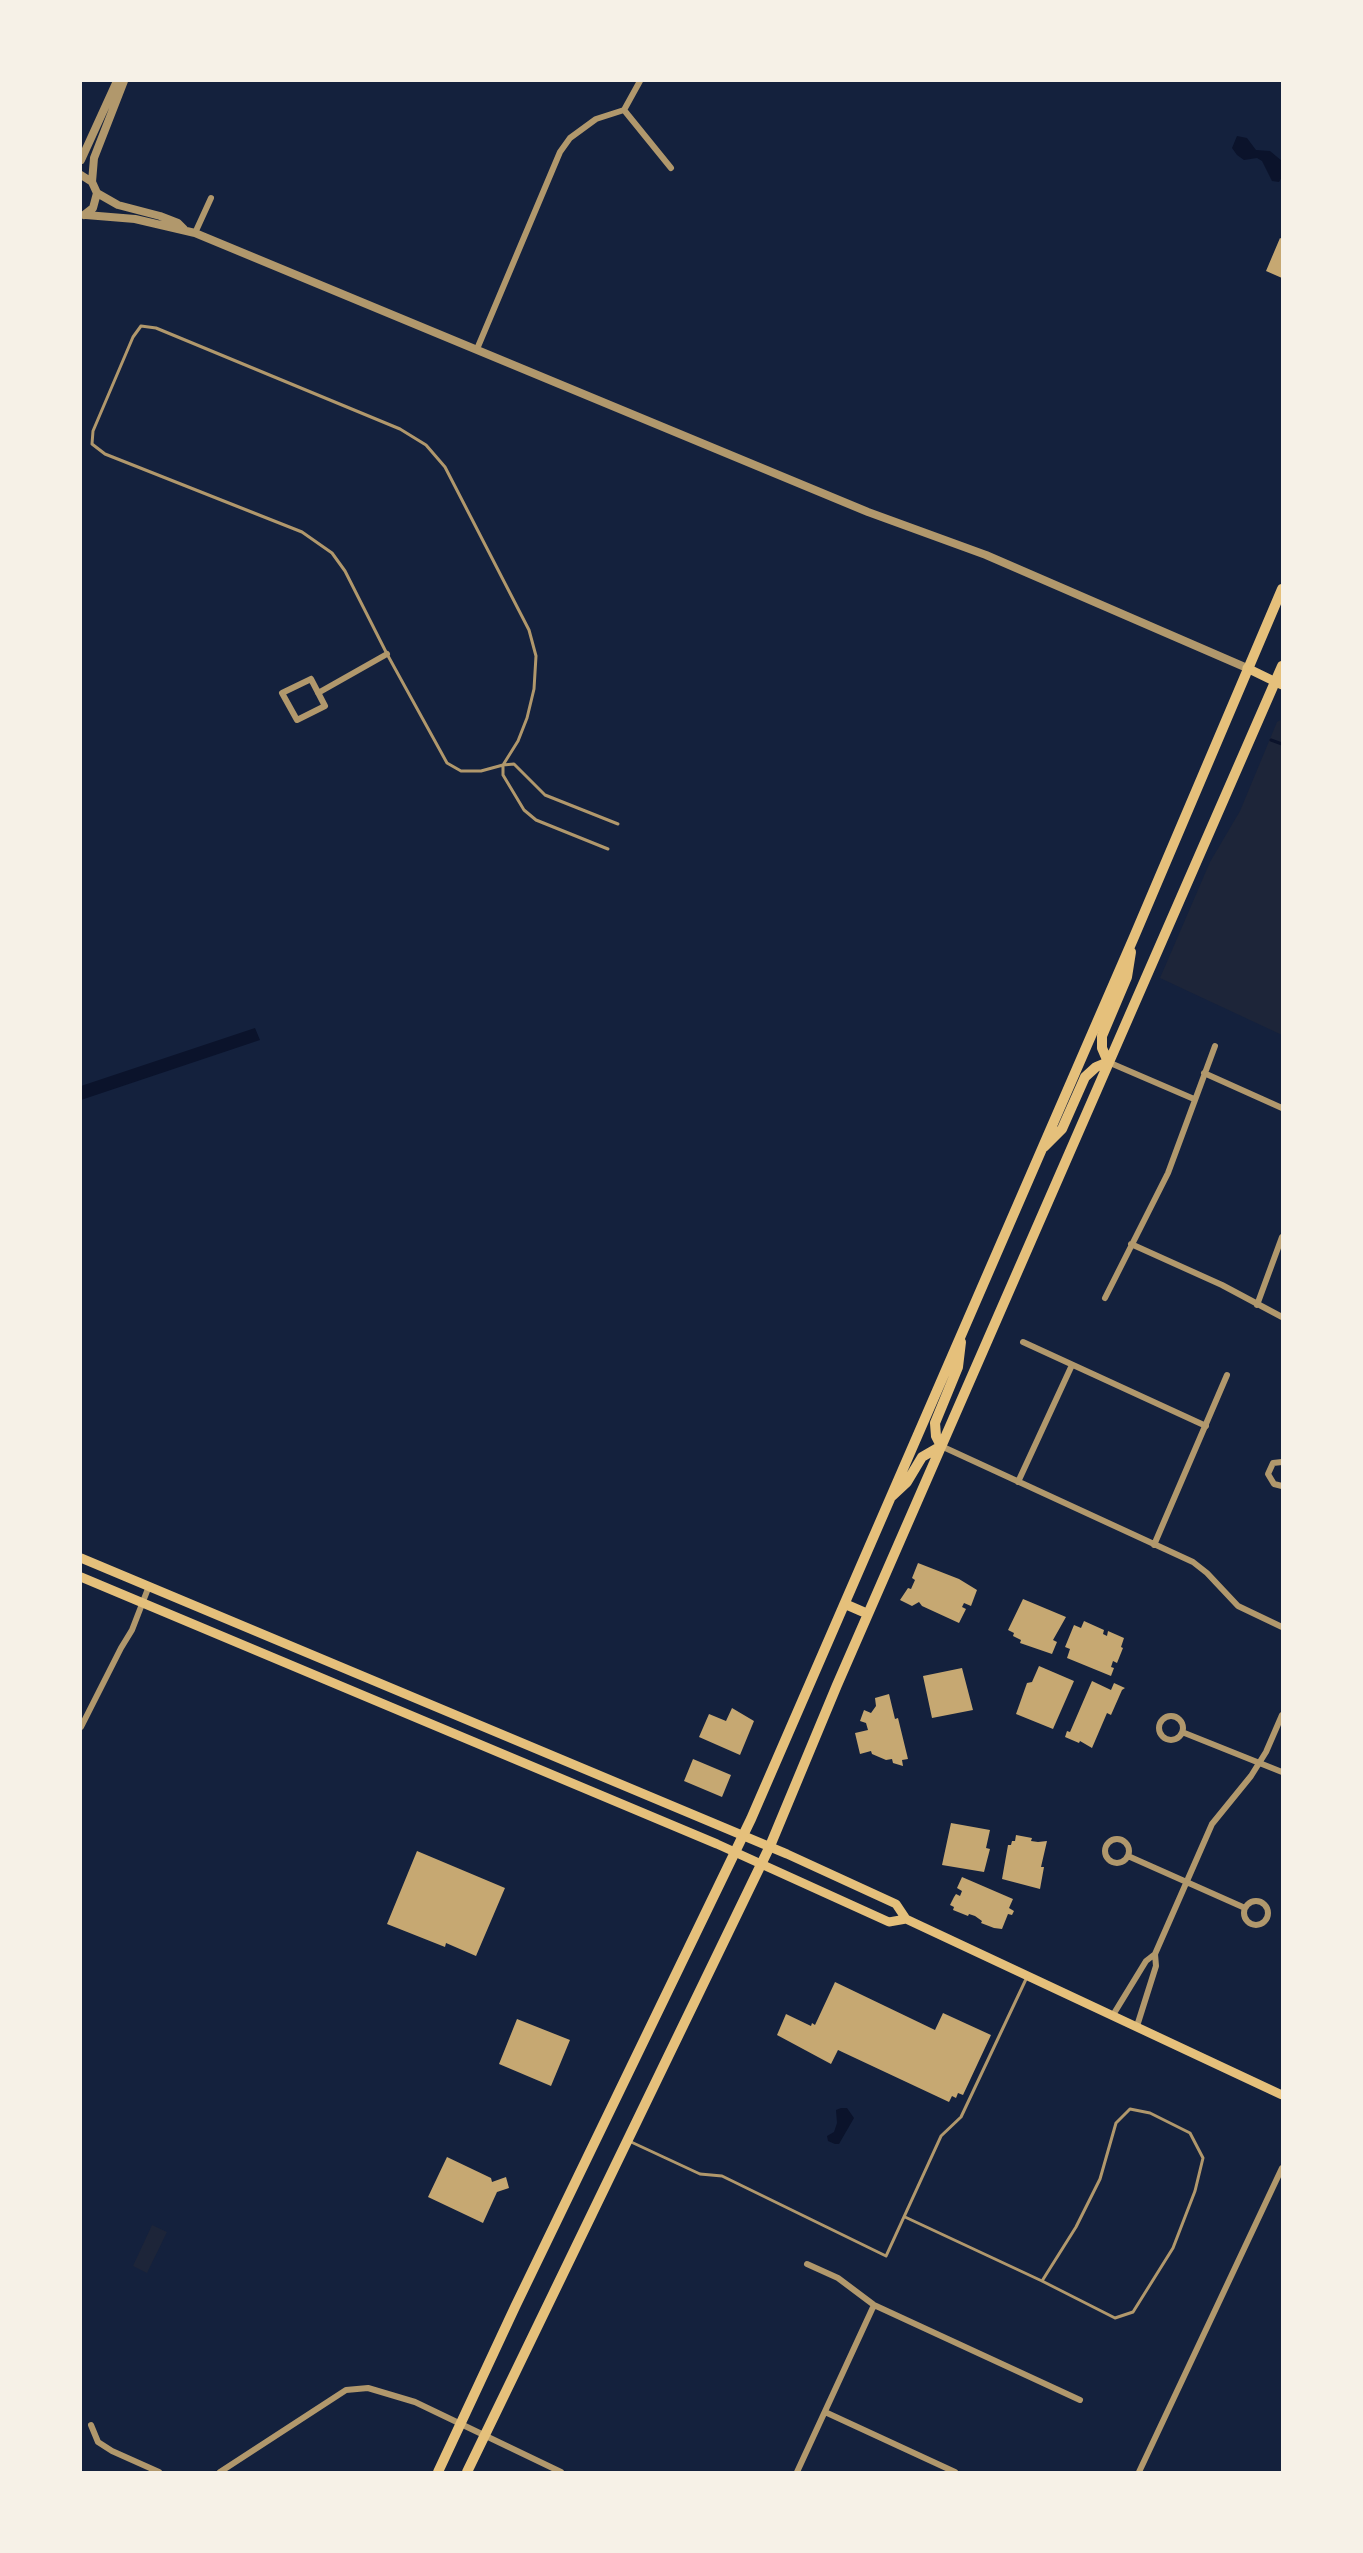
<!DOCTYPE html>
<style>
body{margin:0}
#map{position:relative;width:1363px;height:2553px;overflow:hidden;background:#14213d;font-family:"Public Sans",sans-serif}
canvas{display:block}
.frame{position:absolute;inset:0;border:82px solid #f6f1e7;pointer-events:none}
</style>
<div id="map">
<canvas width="1363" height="2553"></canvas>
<div class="frame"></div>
</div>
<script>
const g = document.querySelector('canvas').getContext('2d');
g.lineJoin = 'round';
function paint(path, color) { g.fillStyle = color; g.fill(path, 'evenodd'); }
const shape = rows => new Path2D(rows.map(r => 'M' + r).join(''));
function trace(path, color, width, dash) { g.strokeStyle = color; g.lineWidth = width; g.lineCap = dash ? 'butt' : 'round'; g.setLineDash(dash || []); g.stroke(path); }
paint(shape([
 [1282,719,1282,1035,1160,978,1210,862,1240,811,1277,722],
 [152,2225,167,2232,147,2273,133,2266]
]), '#1d2539');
paint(shape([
 [1237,136,1247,138,1256,150,1270,151,1282,161,1282,177,1279,182,1272,181,1262,161,1257,158,1244,160,1237,155,1232,148],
 [255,1028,260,1040,81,1100,81,1086],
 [841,2108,847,2108,854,2118,839,2144,835,2144,828,2141,827,2136,834,2132,837,2123,836,2110]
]), '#0b132b');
trace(shape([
 [1271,740,1282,744]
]), '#0b132b', 3);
paint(shape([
 [1280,238,1282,239,1282,278,1266,271],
 [918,1563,959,1579,977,1590,971,1606,964,1603,962,1607,966,1609,959,1623,922,1606,919,1602,912,1606,900,1600,908,1588,911,1589,915,1580,912,1578],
 [1023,1599,1066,1617,1053,1640,1057,1642,1052,1654,1020,1643,1021,1640,1013,1636,1014,1633,1008,1630],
 [1084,1621,1104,1630,1103,1634,1107,1636,1108,1631,1124,1638,1121,1647,1123,1648,1117,1663,1113,1661,1111,1667,1114,1668,1111,1676,1067,1658,1070,1649,1065,1647,1074,1625,1081,1628],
 [1039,1666,1074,1681,1053,1729,1016,1714,1027,1683,1032,1682],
 [962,1668,973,1710,932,1718,923,1676],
 [1092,1681,1111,1690,1114,1683,1125,1688,1122,1690,1111,1715,1107,1713,1092,1748,1080,1741,1079,1743,1065,1737,1067,1731,1070,1732],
 [889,1694,895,1719,898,1718,908,1759,902,1760,903,1766,893,1763,892,1759,886,1760,872,1754,871,1751,860,1754,855,1733,868,1730,866,1723,860,1721,864,1710,871,1713,876,1706,875,1698],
 [732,1708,754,1721,740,1755,699,1737,709,1714,726,1721],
 [693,1759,731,1775,722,1797,684,1781],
 [951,1823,990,1830,986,1848,990,1849,984,1872,942,1865],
 [1016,1835,1032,1838,1031,1841,1038,1842,1047,1841,1041,1867,1044,1867,1040,1889,1002,1879,1008,1845,1011,1845,1012,1841,1015,1841],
 [417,1851,505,1888,476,1956,446,1943,445,1947,387,1924],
 [962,1877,1013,1899,1009,1908,1014,1911,1012,1915,1008,1914,1002,1929,994,1928,981,1923,982,1921,975,1916,969,1914,968,1916,953,1910,954,1907,950,1905,954,1897,956,1894,960,1896,962,1891,957,1888],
 [835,1982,935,2030,943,2013,991,2035,963,2095,958,2093,956,2098,952,2096,949,2102,838,2050,831,2064,777,2035,786,2014,811,2026,812,2023,815,2025],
 [517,2019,570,2040,551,2086,499,2064],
 [447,2157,491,2178,492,2182,506,2177,509,2188,497,2192,483,2223,428,2197]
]), '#c6a872');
trace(shape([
 [141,326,156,328,400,429,426,445,445,467,529,630,536,656,534,689,527,718,518,741,503,765,481,771,461,771,447,763,387,654,345,571,332,553,302,532,105,454,92,444,93,431,133,337,141,326],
 [608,849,536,820,524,810,503,775,503,765,514,764,545,795,618,824],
 [629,2141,700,2174,722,2176,886,2256,941,2136,961,2117,1027,1977],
 [905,2217,1042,2281,1115,2318,1133,2312,1173,2248,1195,2191,1203,2158,1190,2133,1150,2113,1130,2109,1116,2123,1100,2179,1076,2227,1042,2281]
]), '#b1986c', 3);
trace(shape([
 [624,110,671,168],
 [195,233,211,198],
 [477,349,560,152,570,138,596,119,624,110,640,81],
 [311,679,325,706,297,720,282,693,311,679],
 [318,693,387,654],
 [1108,1062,1194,1099],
 [1204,1073,1282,1108],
 [1131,1244,1222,1285,1282,1317],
 [1105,1298,1168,1173,1215,1046],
 [1257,1305,1282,1237],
 [1023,1342,1206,1426],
 [941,1446,1193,1562,1207,1573,1238,1606,1282,1627],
 [1282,1462,1273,1463,1268,1474,1274,1484,1282,1486],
 [1018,1482,1072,1365],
 [1154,1545,1227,1375],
 '1159 1728a12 12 0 1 1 24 0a12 12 0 1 1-24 0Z',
 [81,1727,121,1648,132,1630,149,1586],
 [1182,1732,1282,1772],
 '1105 1851a12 12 0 1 1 24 0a12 12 0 1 1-24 0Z',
 [1128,1856,1245,1908],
 '1244 1913a12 12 0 1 1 24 0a12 12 0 1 1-24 0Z',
 [1113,2015,1146,1961,1155,1954],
 [1137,2026,1156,1966,1155,1954,1212,1824,1251,1776,1266,1752,1282,1715],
 [807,2264,838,2278,874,2305,1080,2400],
 [825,2412,955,2472],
 [91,2425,98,2442,112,2451,159,2472],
 [220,2472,346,2390,368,2388,415,2402,561,2472],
 [797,2472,874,2305],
 [1139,2472,1282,2168]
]), '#b1986c', 6);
trace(shape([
 [81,160,117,81],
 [81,175,92,182,97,193,93,208,84,215],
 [92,182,94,158,124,81],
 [97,193,118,205,160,216,178,223,184,229],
 [86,215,135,219,195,233,868,512,986,555,1247,668]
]), '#b1986c', 8);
trace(shape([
 [1247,668,1282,685],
 [81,1558,787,1854,896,1904,906,1919,1282,2095],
 [81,1577,717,1844,889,1922,906,1919]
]), '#e5c07b', 9);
trace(shape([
 [1108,1062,1102,1048,1102,1036,1127,977,1131,952],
 [1044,1147,1062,1129,1085,1077,1096,1067,1108,1062],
 [941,1446,936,1436,935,1423,958,1367,961,1342],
 [892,1496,907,1482,922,1457,941,1446],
 [845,1604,868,1614],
 [438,2472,515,2307,751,1819,1134,937,1282,589],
 [467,2472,770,1846,837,1685,1282,666]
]), '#e5c07b', 10);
</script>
